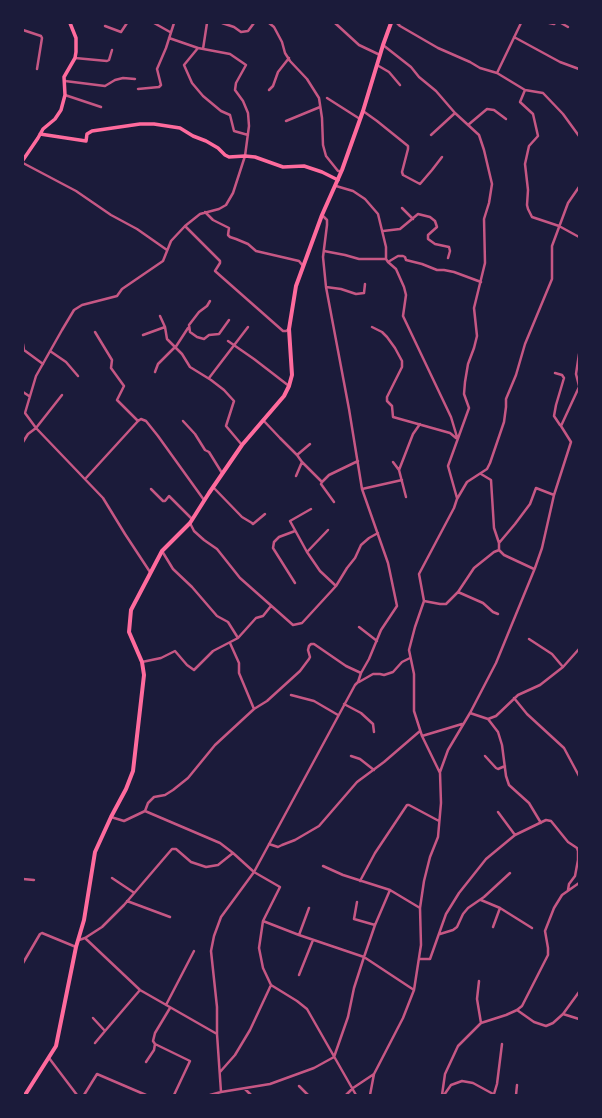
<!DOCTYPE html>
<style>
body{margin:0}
#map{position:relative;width:602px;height:1118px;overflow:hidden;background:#1b1b3a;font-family:"IBM Plex Serif",serif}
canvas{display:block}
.frame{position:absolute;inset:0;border:24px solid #1b1b3a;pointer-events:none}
</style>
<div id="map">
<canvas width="602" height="1118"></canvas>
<div class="frame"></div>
</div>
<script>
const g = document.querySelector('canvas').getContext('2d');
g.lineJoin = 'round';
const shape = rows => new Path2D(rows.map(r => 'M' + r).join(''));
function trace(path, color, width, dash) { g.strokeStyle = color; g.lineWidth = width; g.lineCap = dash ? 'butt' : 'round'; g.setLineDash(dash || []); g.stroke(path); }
trace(shape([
 [154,23,170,32],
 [222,23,234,27,241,32,248,31,254,23],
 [269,23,274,27,282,42,285,53,290,61,307,79,319,98,322,118,323,145,326,156,338,171,341,171],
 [335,23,359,45,380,55],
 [397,23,400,26,438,48,470,62,480,68,497,73,525,90,543,93,563,114,579,136],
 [549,23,554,24,555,23],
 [561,23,568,27],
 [105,26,121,32,127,23],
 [23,30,41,36,42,38,37,69],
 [514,37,560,62,579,69],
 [169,38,198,48],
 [383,45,411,67,419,77,436,91,455,113,479,135,484,150,492,184,489,203,484,219,485,263,474,308,477,336,474,348,468,364,465,382,464,394,469,408,448,466,457,498],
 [203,49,207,23],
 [75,58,107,61,109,60,112,50],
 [377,65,389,72,400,85],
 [497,73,521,23],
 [65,81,105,86,115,80,123,78,135,79],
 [138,89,159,87,161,85,157,69,166,48,174,23],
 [269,90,273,86,278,72,289,58],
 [525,90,520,102,533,114,538,136,529,146,525,164,528,190,527,205,528,209,532,217,559,226,579,237],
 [65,95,101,107],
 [327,98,360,119],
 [363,111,377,121,408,146,408,149,402,172,403,175,420,184,432,170,442,157],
 [286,121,320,107],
 [468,125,487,109,494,110,506,119],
 [431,135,455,113],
 [23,163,76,191,111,215,137,229,167,250],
 [336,186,353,191,365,199,378,214,386,247,386,259,388,262,396,269,404,287,406,295,403,316,451,417,457,437],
 [402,208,413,219],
 [205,212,213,220,229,228,228,235,230,237,236,239,248,244,256,251,299,261,303,266],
 [322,215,327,220,327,225,323,257,326,287,349,409,362,489,388,563,397,606,381,630,369,659,361,673,358,682,355,685,254,872,280,887,263,921,259,948,263,968,271,985,297,1001,307,1009,356,1095],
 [185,226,220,261,220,263,215,271,283,331,286,331,289,329],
 [383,231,400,229,418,214,430,217,435,221,437,227,428,235,428,239,435,244,449,247,450,251,448,258],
 [324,251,345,255,359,259,386,259],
 [388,262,398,256,403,256,405,257,406,260,422,264,437,270,444,270,454,272,481,282],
 [326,287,341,289,356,294,364,293,365,284],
 [210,301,207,306,199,312,189,325,190,332,197,337,204,339,209,335,219,334,229,320],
 [160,316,165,327,167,339,182,354,190,367,211,380,224,390,234,401,226,426,242,445],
 [372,327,382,332,387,337,395,348,402,361,402,367,387,397,387,401,392,406,393,417,450,433,456,438],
 [95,332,112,360,111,368,124,386,117,400,138,421],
 [143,335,165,327],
 [228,341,254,359,289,386],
 [23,344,24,350,43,364],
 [175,348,188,328],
 [50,351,66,362,78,376],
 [579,354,576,374,579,386],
 [155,372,158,364,175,347],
 [555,373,562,375,564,378,556,405,554,416,560,425],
 [209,378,248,327],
 [23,392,29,396],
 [25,413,36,376,62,330,74,310,82,305,117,296,122,289,163,261,171,241,185,226,200,214,219,209,226,205,233,193,245,156,249,126,248,113,243,101,235,90,236,83,246,65,230,54,198,48,184,65,192,83,203,96,221,111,230,115,234,131,248,135],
 [25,413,36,428,103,498,125,534,150,572],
 [263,420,280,438,297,455,302,462,322,482],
 [138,421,141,419,146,421,158,436,204,500],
 [183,421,195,434,205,450,209,452,222,473],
 [23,442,28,434,36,428,62,395],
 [297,455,310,444],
 [393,462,399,470,406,497],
 [399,470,413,434,420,424],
 [481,474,491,480,494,528,499,543,499,550,504,555,534,569],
 [296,476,302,462],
 [86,478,138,421],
 [213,487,242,517,252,523,253,524,265,514],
 [151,489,163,501,165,501,169,496,192,519],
 [362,489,402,480],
 [334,502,321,484,322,482,329,475,358,461],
 [311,509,290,521,307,552,320,571,336,586],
 [190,523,194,531,204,540,217,549,240,578,293,625,302,623,336,586,347,568,355,558,361,545,369,538,378,533],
 [295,531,279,537,274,542,273,548,295,583],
 [499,543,515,524,530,504,536,488,554,495],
 [162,551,173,569,192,587,217,616,228,622,238,638],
 [307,552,328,530],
 [458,592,483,603,493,612,498,614],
 [424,601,440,604,446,604,458,592,474,568,494,552,499,550],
 [359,627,377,641],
 [529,639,552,654,563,667],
 [142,662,161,658,175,651,187,665,194,670,213,651,238,638,256,618,263,616,271,606],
 [359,682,373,674,380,674,384,675,393,672,402,662,410,658],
 [291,695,314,701,338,715],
 [514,698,527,714,564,748,579,776],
 [344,704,361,713,373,724,374,732],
 [254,709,267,701,300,671,309,659,310,657,308,650,309,646,311,644,314,644,346,666,361,673],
 [470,713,488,719,498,732,502,745,506,776,509,785,529,803,541,823],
 [488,719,496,716,518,695,540,685,563,667,579,649],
 [422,736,462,724],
 [351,756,360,759,374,770],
 [485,756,496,768,498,769,505,766],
 [440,772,448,750,470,713,496,663,535,568,542,548,554,495,571,442,561,426,579,387],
 [145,811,220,843,233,853,254,872,221,917,214,936,211,951,217,1007,217,1034,221,1092,210,1095],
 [498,812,515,835],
 [111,817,124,821,145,811,148,803,154,797,165,795,173,790,188,778,215,745,254,709,239,673,239,663,230,643],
 [269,844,278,847,282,845,295,840,319,826,357,782,384,762,420,731],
 [323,866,343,875,390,890,420,908],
 [112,878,133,892],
 [23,879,34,880],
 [360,881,375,853,407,805,409,805,439,821],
 [481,900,500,908,532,928],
 [127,901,170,917],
 [357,902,354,919,375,925],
 [263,921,299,935,364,957,414,990],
 [493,927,500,908],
 [440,934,453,930,457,927,463,914,468,908,484,897,510,873],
 [299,935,309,908],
 [85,938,140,990,217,1034],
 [79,940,85,938,102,927,124,905,172,849,176,849,191,862,206,867,218,865,233,853],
 [419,959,430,959,446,914,459,893,486,859,515,835,546,820,551,821,568,842,577,848,578,851,578,860,575,876,569,884,568,890],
 [23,963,40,934,42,933,76,947],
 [299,975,313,940],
 [479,981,477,999,481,1023],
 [166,1005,194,951],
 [517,1010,534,1022,546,1026,553,1023,563,1014,579,992],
 [563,1014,579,1019],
 [93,1018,105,1031,140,990],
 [95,1043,105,1031],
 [155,1044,190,1061,174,1095],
 [49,1058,77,1095],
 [146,1062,154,1050,155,1044,153,1041,155,1033,170,1008],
 [220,1072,235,1055,250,1030,271,985],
 [299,1086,308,1095],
 [245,1089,251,1095],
 [221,1092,270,1084,314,1068,334,1057,348,1017,354,988,364,957,375,925,390,890],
 [494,1094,497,1084,502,1044],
 [84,1095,97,1074,146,1095],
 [346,1095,353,1088,374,1074],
 [370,1095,374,1074,403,1018,414,990,421,945,420,908,424,881,430,857,438,837,441,803,440,773,422,736,414,711,414,674,409,650,415,627,424,601,419,574,454,508,457,499,467,482,487,469,490,463,504,422,506,407,506,399,516,375,525,344,552,279,552,246,568,203,579,187],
 [442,1095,445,1074,458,1046,481,1023,506,1015,517,1010,522,1006,548,955,548,948,545,931,554,908,562,895,579,883],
 [444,1095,451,1085,462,1081,473,1083,495,1095],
 [516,1095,517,1085]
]), '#c65784', 2.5);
trace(shape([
 [40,134,86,141,87,134,92,131,140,124,154,124,180,128,193,136,206,141,218,148,225,155,229,157,245,156,255,157,283,167,304,166,322,172,338,180],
 [23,160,38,138,43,129,55,119,61,110,65,95,64,77,75,58,76,52,76,38,70,23]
]), '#ff6b9d', 3.5);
trace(shape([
 [25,1095,56,1046,76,947,84,920,95,852,111,817,126,789,133,771,144,675,142,662,129,632,131,610,162,551,190,523,209,493,242,445,284,396,289,386,292,375,289,329,296,286,322,215,342,170,363,111,383,45,391,23]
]), '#ff6b9d', 4);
</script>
